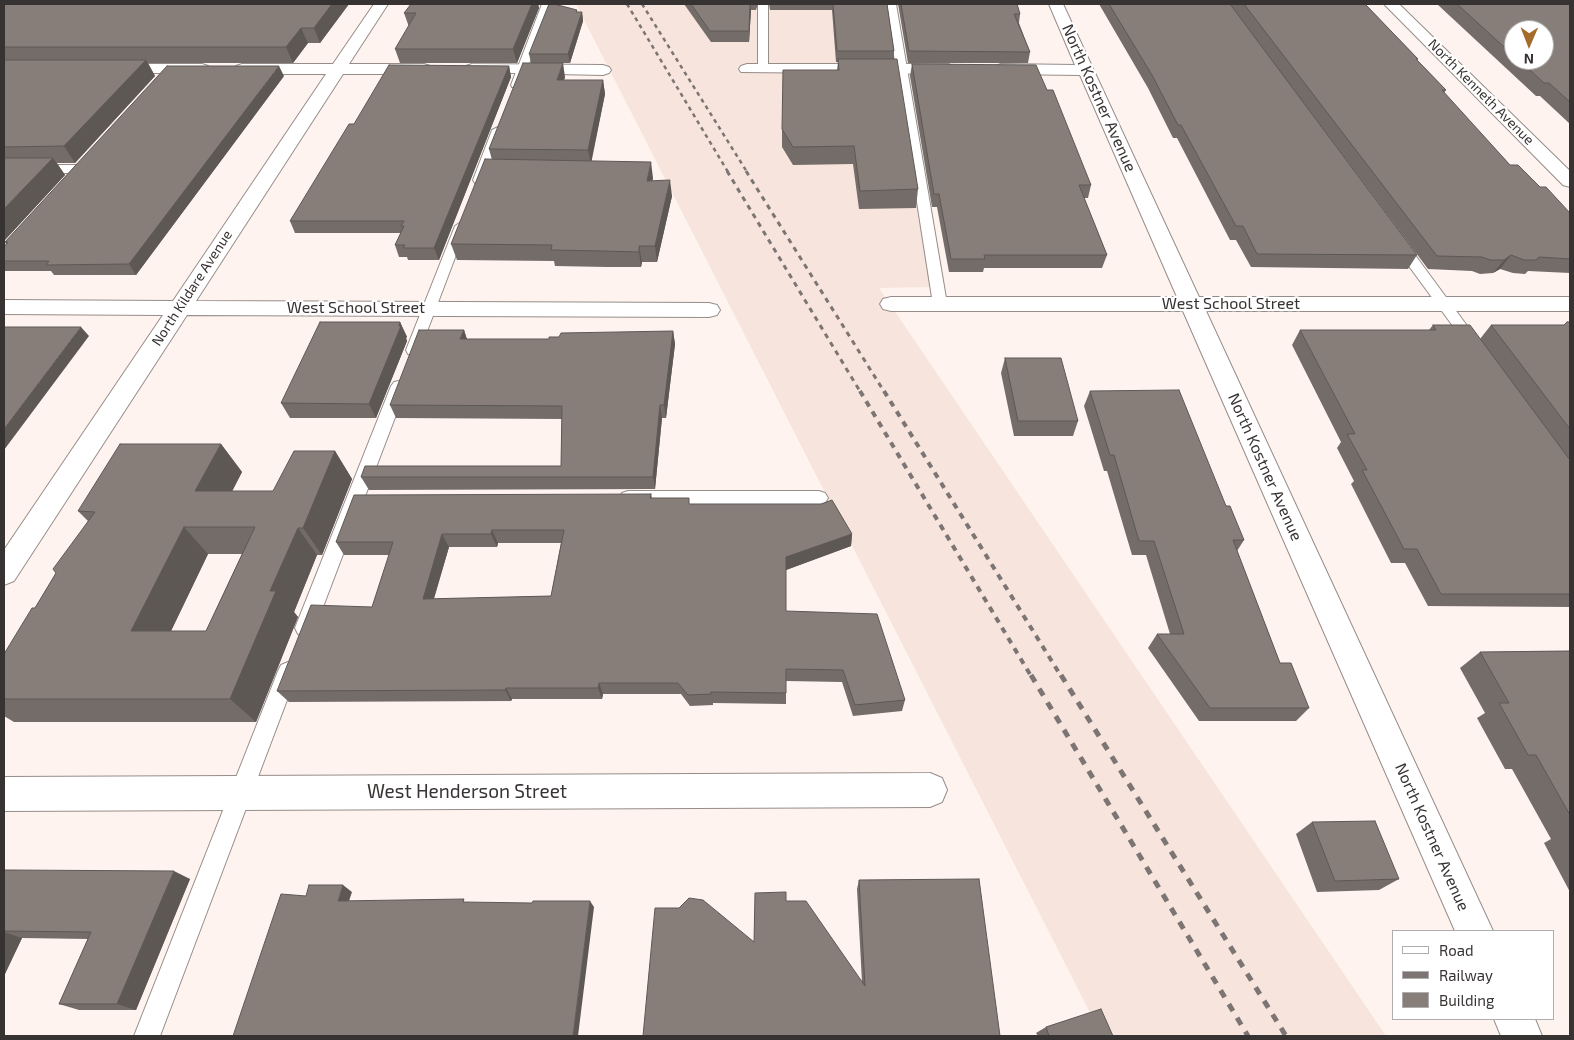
<!DOCTYPE html>
<style>
body{margin:0}
#map{position:relative;width:1574px;height:1040px;overflow:hidden;background:#fef3ef;font-family:"Exo 2",sans-serif}
canvas{display:block}
.frame{position:absolute;inset:0;border:5px solid #373332;pointer-events:none}
.legend{position:absolute;left:1392px;top:930px;width:162px;height:90px;box-sizing:border-box;background:#fff;border:1px solid #afadad;margin:0;padding:6px 9px;list-style:none;font-size:15px;color:#373332}
.legend li{display:flex;align-items:center;gap:10px;height:25px}
.legend b{width:25px;border:1px solid #afadad}
.north{position:absolute;left:1504px;top:20px;width:50px;height:50px;box-sizing:border-box;background:#fff;border:1px solid #afadad;border-radius:50%;rotate:181deg;font-size:14px;font-weight:700;line-height:20px;text-align:center;color:#373332}
.north::after{content:'';display:block;margin:auto;width:18px;height:22px;background:#a46b2a;clip-path:polygon(50% 0,100% 100%,50% 72%,0 100%)}
</style>
<div id="map">
<canvas width="1574" height="1040"></canvas>
<div class="frame"></div>
<ul class="legend">
<li><b style="height:6px;background:#fff"></b>Road</li>
<li><b style="height:6px;background:#7c7573"></b>Railway</li>
<li><b style="height:14px;background:#877e7a"></b>Building</li>
</ul>
<div class="north">N</div>
</div>
<script>
const g = document.querySelector('canvas').getContext('2d');
g.lineJoin = 'round';
function paint(path, color) { g.fillStyle = color; g.fill(path, 'evenodd'); }
const shape = rows => new Path2D(rows.map(r => 'M' + r).join(''));
function trace(path, color, width, dash) { g.strokeStyle = color; g.lineWidth = width; g.lineCap = dash ? 'butt' : 'round'; g.setLineDash(dash || []); g.stroke(path); }
function label(font, color, halo, rows, align = 'center') {
  g.font = font + ' "Exo 2",sans-serif'; g.lineWidth = 4.5; g.setLineDash([]); g.textBaseline = 'middle'; g.strokeStyle = halo; g.fillStyle = color; for (const [text, x, y, turn = 0] of rows) {
    g.save(); g.translate(x, y); g.rotate((+turn || 0) * Math.PI / 180); g.textAlign = isNaN(turn) ? turn : align; if (halo) g.strokeText(text, 0, 0); g.fillText(text, 0, 0); g.restore();
  }
}
paint(shape([
 [576,4,886,4,931,287,879,288,1386,1036,1102,1036]
]), '#f6e4dd');
const lane = shape([
 [542,4,552,4,521,85,520,87,512,87,511,85,542,4],
 [758,4,768,4,768,69,763,72,758,69,758,4],
 [886,4,896,4,947,304,945,307,940,308,935,307,933,304,886,4],
 [498,127,504,130,485,180,479,184,475,183,473,180,492,130,498,127],
 [4,165,79,165,85,169,79,173,4,173,4,165],
 [461,222,467,226,420,350,418,354,413,355,408,354,406,350,455,226,461,222],
 [1399,239,1404,240,1479,342,1481,345,1479,348,1469,348,1392,243,1399,239],
 [399,381,404,382,407,386,315,628,312,634,305,636,298,634,295,628,391,386,394,382,399,381],
 [628,491,819,491,825,493,828,498,825,503,819,505,628,505,622,503,619,498,622,493,628,491],
 [288,662,295,665,298,671,160,1036,134,1036,278,671,281,665,288,662]
]);
const street = shape([
 [374,4,388,4,349,64,424,64,430,66,432,69,430,72,424,74,343,74,196,301,709,303,717,305,720,310,717,315,709,317,187,315,14,581,4,585,4,550,163,315,4,314,4,300,173,301,326,74,242,74,236,72,234,69,236,66,242,64,333,64,374,4],
 [1049,4,1063,4,1199,297,1570,297,1570,311,1206,311,1493,931,1455,931,1183,311,891,311,883,309,880,304,883,299,891,297,1177,297,1080,75,1001,74,995,72,993,69,995,66,1001,64,1075,65,1049,4],
 [1384,4,1399,4,1570,171,1570,187,1563,185,1384,4],
 [115,64,202,64,208,66,210,69,208,72,202,74,109,72,107,69,109,66,115,64],
 [472,64,603,65,609,67,611,70,609,73,603,75,466,72,464,69,466,66,472,64],
 [747,64,948,64,954,66,956,69,954,72,948,74,741,72,739,69,741,66,747,64],
 [930,773,942,778,947,790,942,802,930,807,4,811,4,777,930,773],
 [1494,1019,1535,1019,1542,1036,1501,1036,1494,1019]
]);
trace(lane, '#968d89', 2);
trace(street, '#968d89', 2);
paint(lane, '#fff');
paint(street, '#fff');
trace(shape([
 [627,4,728,172],
 [642,4,747,172]
]), '#7c7573', 2.5, [4, 4]);
trace(shape([
 [727,171,861,393],
 [746,171,885,393]
]), '#7c7573', 3, [5, 5]);
trace(shape([
 [860,391,1031,676],
 [884,391,1061,676]
]), '#7c7573', 4, [6, 6]);
trace(shape([
 [1031,675,1248,1036],
 [1061,675,1286,1036]
]), '#7c7573', 5, [8, 8]);
paint(shape([
 [4,4,349,4,320,43,308,43,293,63,148,63,155,76,75,163,57,163,65,175,4,241],
 [538,4,539,8,517,63,400,63,395,49,409,27,404,13],
 [684,4,758,4,756,10,751,10,749,42,711,42],
 [769,4,887,4,894,51,894,59,918,189,916,208,859,209,853,164,793,165,782,147,782,129,837,70,838,62,836,62,832,10,770,10],
 [898,4,1017,4,1020,14,1019,23,1030,52,1028,63,908,63],
 [1099,4,1365,4,1418,59,1417,60,1446,90,1444,93,1510,165,1540,187,1570,213,1570,273,1528,271,1525,274,1513,273,1500,269,1493,273,1480,274,1472,271,1428,269,1294,90,1417,255,1408,269,1251,267,1236,240,1230,240,1177,138,1173,138,1148,88],
 [1437,4,1570,4,1570,124,1540,96,1536,96],
 [1514,30,1544,60,1514,60],
 [577,10,577,12,582,12,583,21,570,63,539,63,565,77,564,80,603,80,605,94,591,161,653,178,652,181,672,196,657,262,642,262,641,267,607,267,555,266,554,261,457,260,451,244,492,160,489,149,531,63,529,54],
 [912,64,1047,90,1091,185,1088,198,1084,198,1107,255,1102,268,984,268,983,272,949,272,937,207,932,207,910,76],
 [509,66,511,77,439,260,408,260,407,257,399,257,395,245,401,233,295,233,290,221,354,124],
 [284,76,136,275,54,275,51,271,4,271,4,247,6,244,5,242],
 [400,322,407,337,406,338,407,341,376,418,290,418,281,403],
 [1570,322,1570,607,1428,606,1405,563,1391,563,1351,484,1354,481,1337,448,1341,442,1292,345,1300,330,1429,330,1433,325,1480,339,1491,325,1564,325],
 [464,330,467,339,549,339,559,337,673,331,675,344,666,418,662,418,655,489,369,490,361,477,561,466,562,419,396,418,390,405],
 [1005,358,1078,421,1073,436,1014,436,1001,373],
 [1090,391,1226,506,1244,540,1237,551,1280,663,1309,708,1296,721,1199,721,1148,648,1157,634,1170,634,1146,555,1132,555,1107,471,1104,471,1084,406],
 [221,444,242,472,232,491,273,491,335,451,352,479,322,555,317,555,294,612,298,617,256,722,14,722,4,716,4,654,35,608,88,521,78,511],
 [208,554,242,554,206,631,171,631],
 [651,494,652,498,690,504,852,534,851,546,786,570,786,611,905,700,902,711,853,716,842,682,786,681,786,704,713,703,713,705,690,706,681,694,603,694,602,699,512,699,511,701,289,702,277,691,372,607,389,555,344,555,336,542],
 [498,543,561,543,551,596,434,599,449,547,497,547],
 [1570,651,1570,892,1544,843,1551,839,1512,769,1505,769,1477,718,1485,713,1460,668,1480,652],
 [1312,822,1399,879,1379,890,1317,892,1296,834],
 [4,870,190,879,136,1010,79,1010,59,1004,88,939,22,938,4,976],
 [859,880,1000,1036,643,1036,754,942,786,901,862,982,857,889],
 [1046,1027,1113,1036,1038,1036,1036,1033]
]), '#746c69');
paint(shape([
 [332,4,349,4,320,43,314,28],
 [532,4,538,4,539,8,517,63,513,49],
 [750,4,751,10,749,42,749,31],
 [582,12,583,21,570,63,568,54],
 [301,28,308,43,293,63,286,47],
 [146,60,155,76,75,163,64,146],
 [563,63,565,77,560,94,557,80],
 [279,66,284,76,136,275,129,264],
 [509,66,511,77,439,260,434,248],
 [603,80,605,94,591,164,588,150],
 [53,158,65,175,4,241,4,209],
 [651,162,653,178,649,196,647,181],
 [670,180,672,196,657,262,655,246],
 [639,246,642,262,641,267,639,252],
 [1511,255,1500,269,1493,273,1504,260],
 [400,322,407,337,406,338,407,341,376,418,369,404],
 [81,327,89,336,4,450,4,429],
 [464,330,468,343,460,339],
 [673,331,675,344,666,418,664,405],
 [660,405,662,418,655,489,653,477],
 [221,444,242,472,218,519,195,491],
 [335,451,352,479,322,555,303,528],
 [184,527,208,554,159,656,131,631],
 [298,528,317,555,294,612,298,617,256,722,230,699,270,591],
 [492,530,498,543,497,547,491,534],
 [442,534,449,547,430,611,423,599],
 [852,534,851,546,786,570,786,557],
 [599,683,603,694,602,699,598,688],
 [506,688,512,699,511,701,505,690],
 [174,871,190,879,136,1010,117,1004],
 [343,885,352,892,347,907,338,901],
 [590,901,594,907,578,1036,573,1036],
 [4,932,22,938,4,976]
]), '#5e5855');
const building = shape([
 [4,4,332,4,314,28,301,28,286,47,4,47,4,4],
 [411,4,532,4,513,49,395,49,416,13,404,13,411,4],
 [549,4,554,4,577,10,576,12,582,12,568,54,529,54,549,4],
 [691,4,750,4,749,31,710,31,691,4],
 [833,4,887,4,894,51,837,51,833,4],
 [901,4,1017,4,1020,14,1014,14,1030,52,909,51,901,4],
 [1109,4,1230,4,1417,255,1257,254,1243,226,1236,226,1181,125,1178,125,1152,75,1109,4],
 [1244,4,1365,4,1418,59,1416,59,1446,90,1442,90,1510,165,1518,165,1540,187,1546,187,1570,213,1570,259,1539,257,1536,260,1524,260,1511,255,1504,260,1490,260,1482,257,1437,256,1244,4],
 [1457,4,1570,4,1570,102,1549,83,1544,83,1519,60,1544,60,1544,30,1514,30,1514,56,1457,4],
 [838,59,897,59,918,189,860,191,854,146,793,147,782,129,783,70,839,70,838,59],
 [4,60,146,60,64,146,4,147,4,60],
 [523,63,563,63,557,80,603,80,588,150,489,149,523,63],
 [912,64,1036,65,1047,90,1053,90,1091,185,1079,185,1107,255,984,255,985,259,951,259,939,194,934,194,912,64],
 [389,65,509,66,434,248,403,248,405,245,395,245,404,226,401,226,404,221,290,221,349,124,354,124,389,65],
 [167,66,279,66,129,264,46,265,49,261,4,261,4,247,8,242,5,242,167,66],
 [4,158,53,158,4,209,4,158],
 [485,159,651,162,647,181,670,180,655,246,639,246,639,252,603,251,551,250,552,245,451,244,485,159],
 [320,322,400,322,399,326,401,326,369,404,281,403,320,322],
 [1567,322,1570,322,1570,429,1491,325,1564,325,1567,322],
 [1433,325,1470,325,1570,460,1570,594,1441,594,1417,549,1404,549,1362,470,1367,470,1347,434,1355,434,1300,330,1436,330,1433,325],
 [4,327,81,327,4,429,4,327],
 [419,330,464,330,460,339,549,339,549,337,559,337,561,333,673,331,664,405,660,405,653,477,361,477,365,466,561,466,562,406,390,405,419,330],
 [1005,358,1061,358,1078,421,1018,421,1005,358],
 [1179,390,1226,506,1230,506,1244,540,1233,540,1280,663,1291,663,1309,708,1210,708,1157,634,1184,634,1154,541,1139,541,1114,455,1110,455,1090,391,1179,390],
 [120,444,221,444,195,491,273,491,294,451,335,451,303,528,298,528,270,591,276,591,230,699,4,699,4,654,32,608,35,608,56,573,53,569,95,512,78,511,120,444],
 [184,527,255,527,206,631,131,631,184,527],
 [651,494,650,498,689,498,689,504,821,504,832,500,852,534,786,557,786,611,877,614,905,700,855,705,843,670,786,669,786,693,711,692,711,694,688,695,678,683,599,683,598,688,506,688,505,690,277,691,311,605,372,607,393,542,336,542,354,495,651,494],
 [492,530,564,530,551,596,423,599,442,534,491,534,492,530],
 [1570,651,1570,815,1536,755,1528,755,1499,703,1509,703,1480,652,1570,651],
 [1375,821,1399,879,1335,881,1312,822,1375,821],
 [4,870,174,871,117,1004,59,1004,91,932,4,931,4,870],
 [979,879,1000,1036,643,1036,655,908,679,908,689,898,703,900,754,942,755,893,786,892,786,901,806,901,865,986,859,880,979,879],
 [309,885,343,885,338,901,464,899,463,902,532,903,533,901,590,901,573,1036,233,1036,281,894,306,896,309,885],
 [1101,1009,1113,1036,1049,1036,1046,1027,1101,1009]
]);
paint(building, '#877e7a');
trace(building, '#5e5855', 1);
label('14px', '#373332', '#fff', [
 ["North Kenneth Avenue",1481,92,45],
 ["North Kildare Avenue",192,288,-57]
]);
label('16px', '#373332', '#fff', [
 ["North Kostner Avenue",1099,98,66],
 ["West School Street",1231,304],
 ["West School Street",356,308],
 ["North Kostner Avenue",1265,467,66],
 ["North Kostner Avenue",1432,837,66]
]);
label('19px', '#373332', '#fff', [
 ["West Henderson Street",467,792]
]);
</script>
